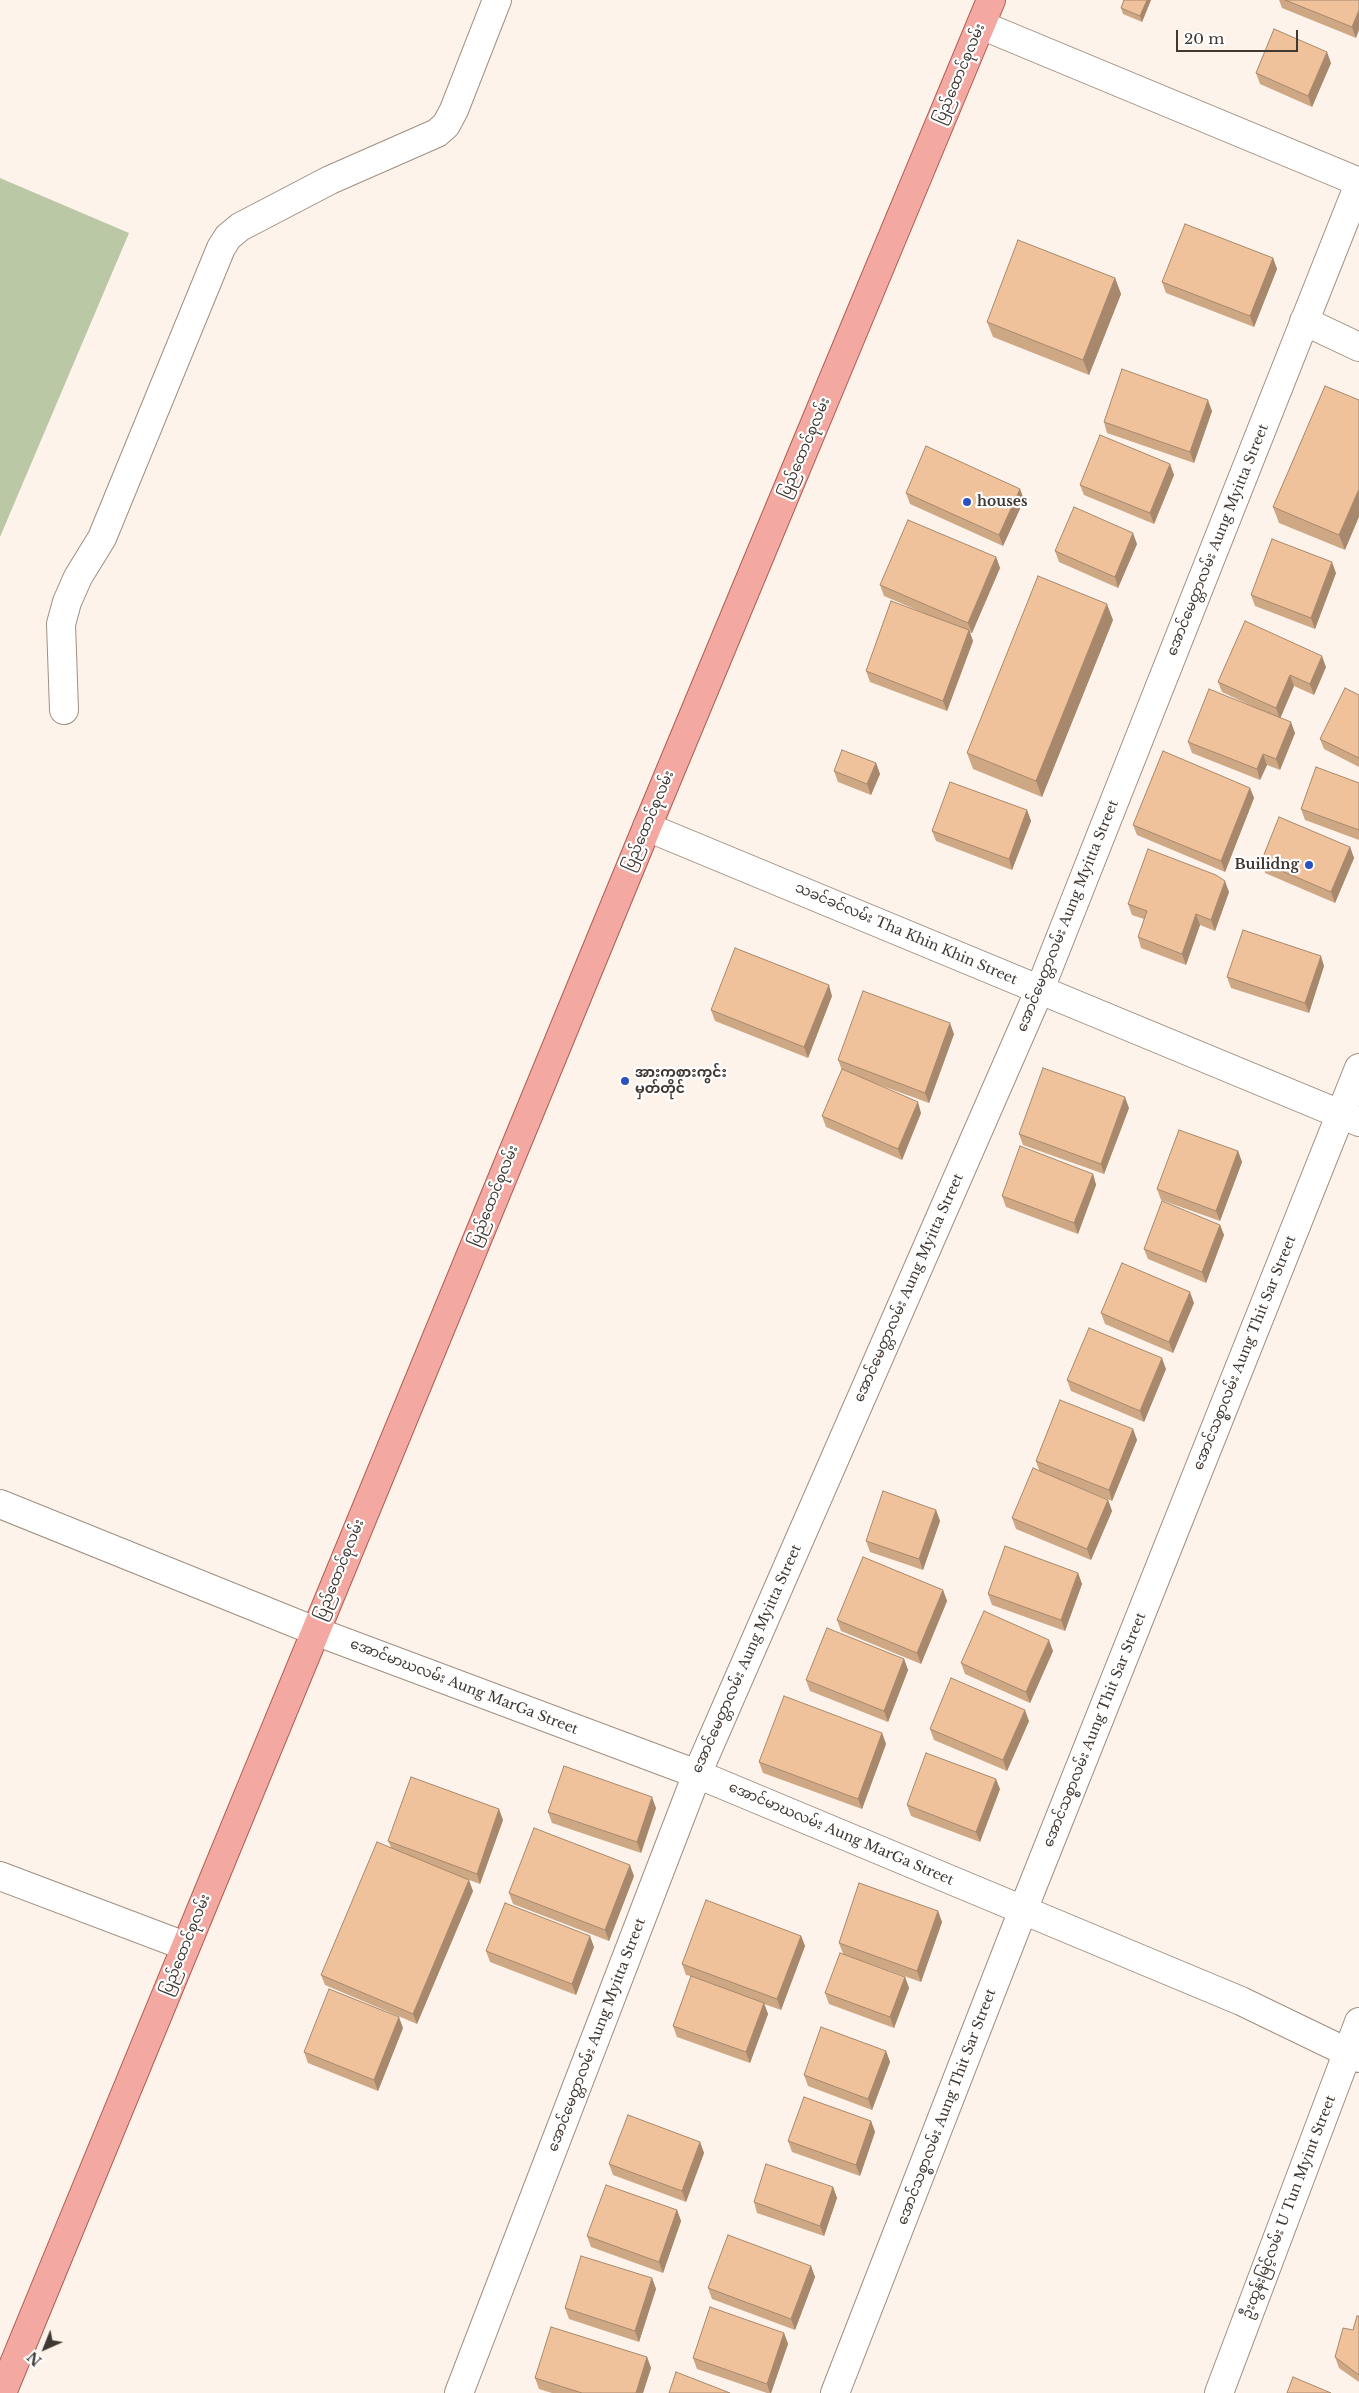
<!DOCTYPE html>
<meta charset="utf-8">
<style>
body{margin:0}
#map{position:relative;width:1359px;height:2393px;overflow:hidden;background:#fef3ea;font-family:"Libre Baskerville",serif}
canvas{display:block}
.north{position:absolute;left:20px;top:2323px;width:50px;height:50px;-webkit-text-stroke:4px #fff;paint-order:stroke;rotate:224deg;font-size:14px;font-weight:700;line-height:20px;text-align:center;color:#403933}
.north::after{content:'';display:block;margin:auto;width:18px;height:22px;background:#403933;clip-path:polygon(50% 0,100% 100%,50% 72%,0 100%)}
.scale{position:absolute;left:1176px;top:30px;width:122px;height:22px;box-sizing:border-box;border:2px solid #403933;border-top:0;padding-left:6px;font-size:15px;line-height:18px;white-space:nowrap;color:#403933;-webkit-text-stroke:4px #fff;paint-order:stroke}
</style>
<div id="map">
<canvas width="1359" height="2393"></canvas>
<div class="north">N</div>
<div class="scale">20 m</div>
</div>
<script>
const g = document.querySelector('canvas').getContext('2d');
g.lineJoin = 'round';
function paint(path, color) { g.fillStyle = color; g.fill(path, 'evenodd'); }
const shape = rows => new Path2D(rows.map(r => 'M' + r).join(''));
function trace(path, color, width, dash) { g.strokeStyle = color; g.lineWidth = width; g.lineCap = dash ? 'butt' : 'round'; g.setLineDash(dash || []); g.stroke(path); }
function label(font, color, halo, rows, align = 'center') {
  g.font = font + ' "Libre Baskerville","Noto Sans Myanmar",serif'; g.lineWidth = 4.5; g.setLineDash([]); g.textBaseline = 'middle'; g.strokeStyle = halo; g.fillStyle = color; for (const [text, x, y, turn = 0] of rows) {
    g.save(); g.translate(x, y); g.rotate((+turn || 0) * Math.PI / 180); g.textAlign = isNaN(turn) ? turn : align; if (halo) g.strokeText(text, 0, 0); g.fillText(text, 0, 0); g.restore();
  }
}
paint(shape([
 [0,178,129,233,0,537]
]), '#bac8a6');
const minor = shape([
 [981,25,1359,182],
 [1304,321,1359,347],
 [64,710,61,624,67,602,78,577,102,538,221,248,228,237,240,227,330,180,437,133,446,125,454,110,497,0],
 [647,827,1359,1122],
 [0,1504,315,1631,697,1774,1241,2001,1359,2058],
 [0,1876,185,1946],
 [459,2393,697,1774,1040,989,1359,184],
 [835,2393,1023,1910,1359,1068],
 [1219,2393,1359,2022]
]);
const major = shape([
 [2,2393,647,827,991,0]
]);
trace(minor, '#9f8f81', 30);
trace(major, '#af5c52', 30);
trace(minor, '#fff', 28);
trace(major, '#f3a9a1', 28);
paint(shape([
 [1151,0,1142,22,1123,14,1121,8],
 [1279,0,1359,0,1356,38,1282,8],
 [1331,63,1312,107,1260,84,1256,73],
 [1273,258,1277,269,1254,327,1166,293,1162,282],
 [1115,278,1121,294,1089,375,993,337,987,322],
 [1325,386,1345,550,1279,523,1273,507],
 [1212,411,1194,463,1107,433,1104,422],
 [1170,464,1174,475,1154,524,1084,495,1080,485],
 [1020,489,1024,500,1003,546,910,504,906,493],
 [1137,544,1118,588,1059,562,1055,551],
 [996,557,1000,568,972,633,970,633,973,641,947,711,870,682,866,671,926,614,884,596,880,585],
 [1336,573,1315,629,1255,606,1251,595],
 [1113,620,1042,797,973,769,967,753],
 [1326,667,1314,695,1294,686,1280,718,1295,733,1280,770,1267,765,1260,780,1192,753,1188,742,1254,707,1222,692,1218,682],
 [1359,695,1359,767,1324,749,1320,739],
 [876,763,880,774,871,795,838,782,834,771],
 [1359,783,1359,840,1305,820,1301,809],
 [1250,788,1254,798,1225,872,1137,835,1133,825],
 [1027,810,1031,821,1012,870,936,841,932,831],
 [1350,847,1354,858,1335,903,1265,873,1261,862],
 [1229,892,1215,931,1200,925,1186,965,1141,948,1138,937,1144,919,1132,915,1128,904],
 [1324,966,1309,1013,1231,988,1227,977],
 [832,996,808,1058,715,1021,711,1010],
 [954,1034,929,1103,866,1080,921,1113,902,1160,826,1127,822,1116,842,1070,838,1060],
 [1129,1108,1104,1174,1023,1145,1019,1134],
 [1238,1151,1242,1162,1220,1221,1161,1200,1157,1189],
 [1093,1174,1096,1185,1078,1234,1006,1207,1002,1196],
 [1220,1225,1224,1235,1206,1283,1148,1259,1144,1249],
 [1194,1303,1173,1353,1105,1324,1101,1313],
 [1166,1369,1144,1422,1071,1391,1067,1380],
 [1133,1429,1137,1440,1112,1501,1075,1486,1108,1500,1112,1511,1091,1560,1016,1529,1012,1518,1039,1470,1036,1461],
 [936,1510,940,1521,923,1570,870,1552,866,1541],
 [1078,1573,1082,1584,1065,1631,992,1605,988,1594],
 [943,1590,947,1601,921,1664,841,1631,837,1620],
 [1053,1651,1030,1703,965,1674,961,1663],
 [904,1659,908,1670,888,1722,810,1691,806,1680],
 [1029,1721,1007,1771,934,1740,930,1729],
 [882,1733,886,1744,862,1809,763,1773,759,1762],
 [1000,1789,980,1842,911,1816,907,1805],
 [656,1808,641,1853,552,1823,548,1812],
 [503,1820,480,1884,464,1878,473,1891,417,2024,325,1985,321,1975,391,1847,388,1841],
 [634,1876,609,1941,513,1904,509,1893],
 [938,1911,942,1922,921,1982,845,1955,905,1977,909,1988,894,2028,829,2004,825,1993,843,1954,839,1943],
 [801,1936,805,1946,781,2010,764,2004,768,2014,750,2063,677,2037,673,2026,691,1976,686,1975,682,1964],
 [594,1947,576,1995,490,1962,486,1951],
 [403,2028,378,2091,308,2063,304,2052],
 [886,2051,890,2062,872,2110,808,2086,804,2075],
 [871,2121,875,2132,860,2176,792,2152,788,2141],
 [700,2142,704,2153,686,2202,613,2175,609,2164],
 [833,2187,837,2198,824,2236,757,2213,754,2202],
 [677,2210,681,2221,663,2273,591,2247,587,2236],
 [811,2266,815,2277,795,2330,712,2299,708,2288],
 [652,2278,656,2289,639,2342,569,2319,565,2308],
 [1359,2316,1359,2382,1339,2368,1335,2357,1353,2330],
 [784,2333,788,2344,771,2393,767,2393,697,2369,693,2358],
 [647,2357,651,2368,643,2393,552,2393,539,2389,535,2378]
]), '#cea785');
paint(shape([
 [1147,0,1151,0,1142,22,1140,16],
 [1359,10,1359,30,1356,38,1352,27],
 [1327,52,1331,63,1312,107,1308,96],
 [1273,258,1277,269,1254,327,1250,316],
 [1115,278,1121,294,1089,375,1083,360],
 [1208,400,1212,411,1194,463,1190,452],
 [1170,464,1174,475,1154,524,1150,513],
 [1020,489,1024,500,1003,546,999,535],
 [1359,489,1359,517,1345,550,1339,535],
 [1133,533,1137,544,1118,588,1115,577],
 [996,557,1000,568,972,633,968,623],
 [1332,562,1336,573,1315,629,1311,618],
 [1107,604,1113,620,1042,797,1036,781],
 [969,630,973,641,947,711,943,701],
 [1322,656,1326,667,1314,695,1310,684],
 [1290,675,1294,686,1280,719,1276,708],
 [1291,722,1295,733,1280,770,1276,759],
 [1263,754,1267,765,1260,780,1257,769],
 [876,763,880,774,871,795,867,784],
 [1250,788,1254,798,1225,872,1221,861],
 [1027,810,1031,821,1012,870,1009,859],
 [1350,847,1354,858,1335,903,1331,892],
 [1225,881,1229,892,1215,931,1211,920],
 [1196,914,1200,925,1186,965,1182,954],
 [1321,956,1324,966,1309,1013,1305,1003],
 [829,985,832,996,808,1058,804,1047],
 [950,1023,954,1034,929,1103,925,1093],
 [1125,1097,1129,1108,1104,1174,1101,1164],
 [918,1102,921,1113,902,1160,898,1149],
 [1238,1151,1242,1162,1220,1221,1216,1211],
 [1093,1174,1096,1185,1078,1234,1074,1223],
 [1220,1225,1224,1235,1206,1283,1202,1272],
 [1190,1292,1194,1303,1173,1353,1169,1342],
 [1162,1358,1166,1369,1144,1422,1140,1411],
 [1133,1429,1137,1440,1112,1501,1109,1490],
 [1108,1500,1112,1511,1091,1560,1087,1549],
 [936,1510,940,1521,923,1570,919,1559],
 [1078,1573,1082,1584,1065,1631,1061,1620],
 [943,1590,947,1601,921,1664,917,1653],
 [1049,1640,1053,1651,1030,1703,1026,1692],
 [904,1659,908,1670,888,1722,884,1711],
 [1025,1710,1029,1721,1007,1771,1003,1760],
 [882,1733,886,1744,862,1809,858,1799],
 [996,1779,1000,1789,980,1842,976,1832],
 [652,1797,656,1808,641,1853,637,1842],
 [499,1809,503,1820,480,1884,477,1874],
 [630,1865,634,1876,609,1941,605,1930],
 [469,1880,473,1891,417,2024,413,2014],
 [938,1911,942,1922,921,1982,917,1971],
 [590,1936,594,1947,576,1995,572,1984],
 [801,1936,805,1946,781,2010,777,1999],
 [905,1977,909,1988,894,2028,890,2017],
 [764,2003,768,2014,750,2063,746,2052],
 [399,2017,403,2028,378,2091,374,2080],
 [886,2051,890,2062,872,2110,868,2099],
 [871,2121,875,2132,860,2176,856,2165],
 [700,2142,704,2153,686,2202,682,2191],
 [833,2187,837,2198,824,2236,820,2226],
 [677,2210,681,2221,663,2273,659,2262],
 [811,2266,815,2277,795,2330,791,2319],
 [652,2278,656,2289,639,2342,635,2331],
 [784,2333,788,2344,771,2393,770,2393,767,2384],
 [647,2357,651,2368,643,2393,636,2393]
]), '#a7886c');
const building = shape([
 [1124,0,1147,0,1140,16,1121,8,1124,0],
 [1285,0,1359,0,1359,10,1352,27,1285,0],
 [1274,29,1327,52,1308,96,1256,73,1274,29],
 [1185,224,1273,258,1250,316,1162,282,1185,224],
 [1018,240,1115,278,1083,360,987,322,1018,240],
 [1122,369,1208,400,1190,452,1104,422,1122,369],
 [1325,386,1359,400,1359,489,1339,535,1273,507,1325,386],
 [1100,435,1170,464,1150,513,1080,485,1100,435],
 [926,446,1020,489,999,535,906,493,926,446],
 [1074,507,1133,533,1115,577,1055,551,1074,507],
 [908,520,996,557,968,623,880,585,908,520],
 [1272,539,1332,562,1311,618,1251,595,1272,539],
 [1038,576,1107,604,1036,781,967,753,1038,576],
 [891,601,969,630,943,701,866,671,891,601],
 [1245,621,1322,656,1310,684,1290,675,1276,708,1218,682,1245,621],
 [1345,688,1359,695,1359,758,1320,739,1345,688],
 [1209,689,1291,722,1276,759,1263,754,1257,769,1188,742,1209,689],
 [842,750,876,763,867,784,834,771,842,750],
 [1163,751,1250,788,1221,861,1133,825,1163,751],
 [1316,767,1359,783,1359,830,1301,809,1316,767],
 [950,782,1027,810,1009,859,932,831,950,782],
 [1279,817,1350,847,1331,892,1261,862,1279,817],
 [1148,849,1216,875,1225,881,1211,920,1196,914,1182,954,1138,937,1147,911,1128,904,1148,849],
 [1243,930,1321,956,1305,1003,1227,977,1243,930],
 [735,948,829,985,804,1047,711,1010,735,948],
 [863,991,950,1023,925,1093,838,1060,863,991],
 [1043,1068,1125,1097,1101,1164,1019,1134,1043,1068],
 [842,1069,918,1102,898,1149,822,1116,842,1069],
 [1179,1130,1238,1151,1216,1211,1157,1189,1179,1130],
 [1020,1146,1093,1174,1074,1223,1002,1196,1020,1146],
 [1162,1201,1220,1225,1202,1272,1144,1249,1162,1201],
 [1122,1263,1190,1292,1169,1342,1101,1313,1122,1263],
 [1089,1328,1162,1358,1140,1411,1067,1380,1089,1328],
 [1060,1400,1133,1429,1109,1490,1036,1461,1060,1400],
 [1033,1468,1108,1500,1087,1549,1012,1518,1033,1468],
 [883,1491,936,1510,919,1559,866,1541,883,1491],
 [1005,1546,1078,1573,1061,1620,988,1594,1005,1546],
 [863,1557,943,1590,917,1653,837,1620,863,1557],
 [984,1611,1049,1640,1026,1692,961,1663,984,1611],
 [827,1628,904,1659,884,1711,806,1680,827,1628],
 [951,1678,1025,1710,1003,1760,930,1729,951,1678],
 [784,1696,882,1733,858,1799,759,1762,784,1696],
 [926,1753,996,1779,976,1832,907,1805,926,1753],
 [564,1766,652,1797,637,1842,548,1812,564,1766],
 [411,1777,499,1809,477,1874,388,1841,411,1777],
 [534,1828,630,1865,605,1930,509,1893,534,1828],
 [377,1842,469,1880,413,2014,321,1975,377,1842],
 [859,1883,938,1911,917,1971,839,1943,859,1883],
 [706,1900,801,1936,777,1999,682,1964,706,1900],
 [505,1903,590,1936,572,1984,486,1951,505,1903],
 [840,1953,905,1977,890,2017,825,1993,840,1953],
 [691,1976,764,2003,746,2052,673,2026,691,1976],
 [329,1989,399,2017,374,2080,304,2052,329,1989],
 [821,2027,886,2051,868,2099,804,2075,821,2027],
 [804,2097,871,2121,856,2165,788,2141,804,2097],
 [628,2115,700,2142,682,2191,609,2164,628,2115],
 [766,2164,833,2187,820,2226,754,2202,766,2164],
 [606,2185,677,2210,659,2262,587,2236,606,2185],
 [728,2235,811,2266,791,2319,708,2288,728,2235],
 [581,2256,652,2278,635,2331,565,2308,581,2256],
 [710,2307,784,2333,767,2384,693,2358,710,2307],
 [1357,2316,1359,2316,1359,2375,1335,2357,1343,2328,1353,2330,1357,2316],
 [551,2327,647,2357,636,2393,582,2393,535,2378,551,2327],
 [676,2372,730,2393,669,2393,676,2372],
 [1293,2377,1331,2393,1287,2393,1293,2377]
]);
paint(building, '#efc29b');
trace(building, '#a7886c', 1);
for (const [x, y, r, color] of [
 [967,502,5,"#2b51c0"],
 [1309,865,5,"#2b51c0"],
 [625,1081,5,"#2b51c0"]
]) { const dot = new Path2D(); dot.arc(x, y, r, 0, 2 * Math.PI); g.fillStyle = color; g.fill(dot); trace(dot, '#fff', 2); }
label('14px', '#403933', '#fff', [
 ["ပြည်ထောင်စုလမ်း",960,74,-67],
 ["ပြည်ထောင်စုလမ်း",805,448,-67],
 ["အောင်မေတ္တာလမ်း Aung Myitta Street",1218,540,-68],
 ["ပြည်ထောင်စုလမ်း",649,821,-67],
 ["အောင်မေတ္တာလမ်း Aung Myitta Street",1068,916,-68],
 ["သခင်ခင်လမ်း Tha Khin Khin Street",906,934,23],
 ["ပြည်ထောင်စုလမ်း",494,1196,-68],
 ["အောင်မေတ္တာလမ်း Aung Myitta Street",909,1288,-66],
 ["အောင်သစ္စာလမ်း Aung Thit Sar Street",1245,1353,-68],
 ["ပြည်ထောင်စုလမ်း",340,1570,-68],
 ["အောင်မေတ္တာလမ်း Aung Myitta Street",747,1659,-66],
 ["အောင်မာဃလမ်း Aung MarGa Street",464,1687,21],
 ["အောင်သစ္စာလမ်း Aung Thit Sar Street",1095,1730,-68],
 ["အောင်မာဃလမ်း Aung MarGa Street",841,1834,23],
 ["ပြည်ထောင်စုလမ်း",186,1945,-68],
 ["အောင်မေတ္တာလမ်း Aung Myitta Street",597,2035,-69],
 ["အောင်သစ္စာလမ်း Aung Thit Sar Street",947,2107,-69],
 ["ဦးထွန်းမြင့်လမ်း U Tun Myint Street",1289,2207,-69]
]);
label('bold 14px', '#403933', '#fff', [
 ["houses",977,502],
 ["Builidng",1299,865,"right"],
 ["အားကစားကွင်း",635,1073],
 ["မှတ်တိုင်",635,1089]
], 'left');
</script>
